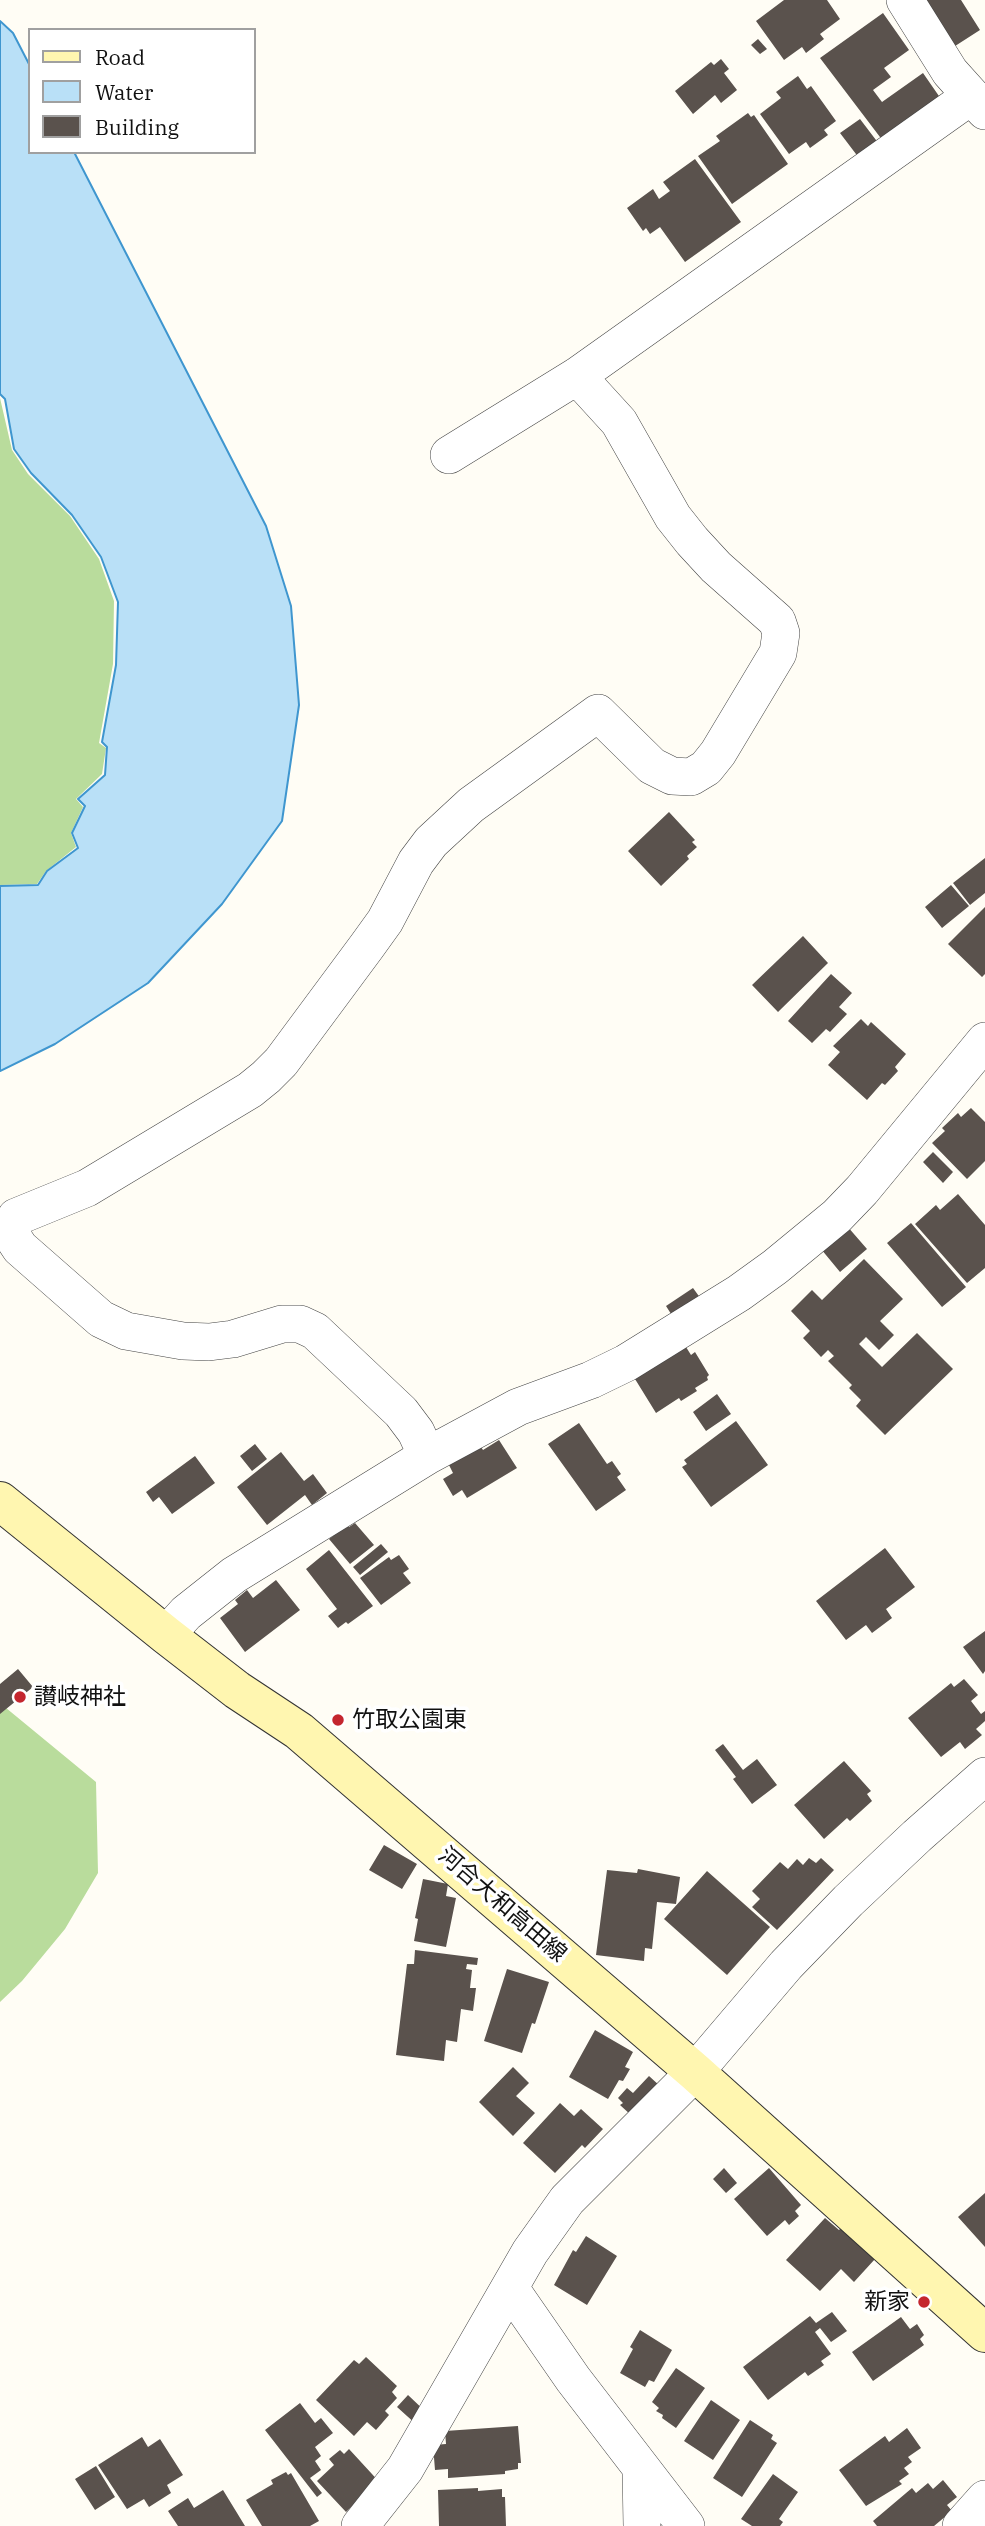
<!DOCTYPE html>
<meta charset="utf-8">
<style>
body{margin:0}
#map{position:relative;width:985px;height:2526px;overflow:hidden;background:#fffdf5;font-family:"IBM Plex Serif",serif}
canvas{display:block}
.legend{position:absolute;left:28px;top:28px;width:228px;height:126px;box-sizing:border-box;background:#fff;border:2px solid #a0a0a0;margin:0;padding:9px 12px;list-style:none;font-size:21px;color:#111}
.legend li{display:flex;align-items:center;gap:14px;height:35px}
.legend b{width:35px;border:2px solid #a0a0a0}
</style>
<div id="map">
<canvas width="985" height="2526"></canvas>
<ul class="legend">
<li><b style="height:9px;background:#fff6b0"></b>Road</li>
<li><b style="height:19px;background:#b9e0f7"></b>Water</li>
<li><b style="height:19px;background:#5a524d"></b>Building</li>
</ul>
</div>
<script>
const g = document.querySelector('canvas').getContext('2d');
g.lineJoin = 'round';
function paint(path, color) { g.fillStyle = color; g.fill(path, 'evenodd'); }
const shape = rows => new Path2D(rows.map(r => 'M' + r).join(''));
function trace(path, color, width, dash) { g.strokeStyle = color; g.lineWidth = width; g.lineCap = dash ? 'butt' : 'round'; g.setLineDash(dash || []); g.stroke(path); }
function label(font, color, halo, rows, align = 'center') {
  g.font = font + ' "IBM Plex Serif","Noto Sans JP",serif'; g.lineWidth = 7; g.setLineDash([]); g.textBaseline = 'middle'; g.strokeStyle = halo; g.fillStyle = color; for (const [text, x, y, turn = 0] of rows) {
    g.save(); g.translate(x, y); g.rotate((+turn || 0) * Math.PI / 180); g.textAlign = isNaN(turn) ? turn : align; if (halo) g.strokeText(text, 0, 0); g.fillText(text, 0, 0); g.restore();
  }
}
paint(shape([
 [0,398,12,450,28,474,70,516,99,559,114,601,113,664,99,743,106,748,102,774,76,799,83,807,71,833,76,847,46,871,37,884,0,885],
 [0,1703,96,1782,98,1873,65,1929,22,1981,0,2002]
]), '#b9dc9c');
const water = shape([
 [0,21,13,33,30,66,30,152,74,152,266,526,291,606,299,705,282,821,222,904,148,983,55,1044,0,1071,0,886,38,885,47,871,78,848,72,833,85,806,78,799,105,775,107,747,102,742,116,665,118,602,101,557,72,515,31,473,14,449,5,399,0,394,0,21]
]);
paint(water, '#b9e0f7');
trace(water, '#3f96cf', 2);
paint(shape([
 [784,0,827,0,840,19,820,34,824,39,806,53,802,47,784,60,756,21],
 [921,0,961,0,980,30,952,48],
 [883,13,909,50,884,68,891,77,873,90,882,102,923,73,941,99,883,141,820,58],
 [758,39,767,49,760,54,751,45],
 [721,59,729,69,724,73,737,90,721,103,715,95,693,114,675,91,711,62,714,65],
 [798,76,807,89,811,86,836,121,824,130,828,135,810,148,806,142,789,154,760,114,781,98,776,92],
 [748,113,751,117,754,115,788,164,732,204,698,156,720,141,716,136],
 [860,119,879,144,859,158,840,133],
 [695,159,741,222,685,262,660,227,650,234,646,228,643,231,627,208,653,189,659,199,670,191,663,182],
 [669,812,695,840,692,842,697,847,687,856,689,859,661,886,628,851],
 [985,858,985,893,970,905,953,883],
 [951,885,969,906,942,928,925,907],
 [985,907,985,974,982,977,948,944],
 [803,936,828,963,778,1012,752,985],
 [831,974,852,993,839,1007,847,1014,830,1032,826,1029,812,1043,788,1021],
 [861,1019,868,1026,871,1022,906,1054,895,1067,898,1071,885,1085,882,1083,867,1100,828,1065,840,1052,833,1046],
 [971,1108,985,1122,985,1161,967,1179,932,1143,945,1131,942,1128,958,1113,961,1117],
 [933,1152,953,1172,943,1183,923,1162],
 [958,1194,985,1225,985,1268,967,1283,915,1224,936,1205,940,1210],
 [911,1223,966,1287,942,1307,887,1243],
 [847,1226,867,1249,840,1272,821,1249],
 [864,1259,903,1299,880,1321,894,1335,879,1350,866,1337,859,1344,882,1367,917,1333,953,1369,885,1435,856,1406,861,1400,849,1388,852,1385,828,1361,834,1356,828,1350,821,1357,803,1338,810,1331,791,1311,812,1290,822,1300],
 [693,1288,701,1299,673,1317,666,1306],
 [686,1347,691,1355,695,1352,709,1375,707,1377,708,1380,695,1388,697,1391,681,1401,679,1398,656,1413,635,1379],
 [717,1394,731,1414,706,1431,693,1412],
 [736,1421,768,1465,711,1507,682,1467,687,1464,684,1460],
 [579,1423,607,1464,612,1461,621,1474,617,1477,626,1490,596,1511,548,1444],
 [499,1440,517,1468,467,1498,462,1490,453,1496,443,1479,453,1473,448,1463,479,1444,483,1450],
 [255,1444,267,1459,252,1471,240,1456],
 [281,1452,304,1481,313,1474,327,1493,312,1505,305,1495,267,1525,237,1487],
 [195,1456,215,1483,172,1514,159,1497,153,1502,146,1492],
 [355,1523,374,1545,350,1564,329,1539,347,1525,349,1527],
 [381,1544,388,1552,360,1575,353,1567],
 [885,1548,915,1587,886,1609,892,1618,872,1633,866,1625,846,1640,816,1601],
 [329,1550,373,1606,348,1624,346,1622,338,1628,328,1616,337,1609,306,1569],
 [399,1555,409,1569,403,1573,411,1583,381,1605,360,1578,389,1557,391,1560],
 [276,1580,300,1610,245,1652,220,1618,238,1604,235,1600,247,1590,253,1598],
 [985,1631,985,1671,983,1674,963,1647],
 [18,1669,33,1687,0,1714,0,1684],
 [964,1679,978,1695,971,1701,981,1714,985,1711,985,1721,976,1729,982,1735,965,1749,960,1742,941,1757,908,1718,951,1683,954,1687],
 [723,1744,743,1770,757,1759,777,1785,752,1804,733,1779,736,1777,715,1750],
 [844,1761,871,1791,867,1794,872,1801,850,1821,847,1818,824,1839,794,1805],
 [384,1845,417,1864,402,1889,369,1870],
 [809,1858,816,1863,821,1858,834,1870,777,1930,752,1907,760,1899,752,1891,780,1862,788,1869,797,1859,803,1865],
 [638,1869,680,1877,676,1904,657,1902,652,1949,645,1948,644,1961,596,1955,607,1870,637,1873],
 [707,1871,770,1927,727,1975,664,1919],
 [423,1879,448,1884,446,1896,456,1898,446,1947,414,1941,418,1919,415,1918],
 [415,1950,478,1958,477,1965,467,1964,466,1969,472,1970,470,1988,476,1988,473,2011,461,2009,457,2042,446,2040,444,2061,396,2055,407,1964,414,1964],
 [507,1969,549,1982,535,2024,532,2023,522,2053,484,2041],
 [595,2030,633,2052,625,2067,630,2069,623,2081,619,2080,608,2099,569,2077],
 [513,2067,529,2083,516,2096,535,2113,513,2136,479,2102],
 [649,2076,660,2086,632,2116,620,2105,623,2103,618,2098,627,2088,633,2093],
 [560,2103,574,2116,581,2109,603,2129,585,2148,582,2145,555,2173,523,2143],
 [724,2168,737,2183,726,2193,713,2179],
 [769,2168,801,2205,795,2211,799,2216,789,2225,785,2220,767,2236,734,2199],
 [985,2193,985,2247,958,2217],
 [825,2218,839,2230,841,2228,875,2259,854,2282,841,2269,820,2291,786,2260],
 [586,2236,617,2256,587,2305,554,2285,573,2250,576,2252],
 [832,2312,847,2331,831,2342,820,2328,815,2332,831,2354,821,2361,824,2365,808,2376,805,2372,768,2400,743,2367,810,2316,816,2323],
 [901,2317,910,2329,917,2324,924,2335,920,2339,924,2345,873,2381,852,2352],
 [640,2330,672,2350,654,2382,649,2380,645,2387,620,2373,633,2349,630,2347],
 [366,2357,397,2386,392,2392,397,2398,385,2411,389,2415,376,2430,367,2422,354,2436,316,2400,354,2360,359,2364],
 [676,2368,705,2388,676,2428,662,2418,663,2415,656,2411,659,2408,652,2402],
 [408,2395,427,2413,417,2425,397,2407],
 [711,2400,740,2420,713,2460,684,2441],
 [300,2403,315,2423,321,2418,333,2433,315,2447,321,2456,315,2461,321,2470,310,2478,322,2493,317,2497,265,2430],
 [750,2420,773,2435,771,2439,777,2443,742,2497,713,2478],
 [518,2426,521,2463,518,2463,518,2469,505,2471,505,2474,448,2478,448,2469,435,2470,433,2445,446,2444,445,2431],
 [907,2428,921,2448,908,2457,912,2462,904,2468,909,2474,899,2481,902,2484,866,2506,839,2470,885,2436,889,2442],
 [142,2437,148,2447,160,2439,183,2475,167,2485,171,2493,149,2507,144,2499,127,2509,98,2465],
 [349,2449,383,2486,362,2497,346,2512,317,2481,334,2465,329,2459,340,2450,344,2454],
 [96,2466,115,2497,95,2510,75,2479],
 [286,2472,288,2475,291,2473,319,2521,310,2526,262,2526,246,2500,273,2484,271,2480],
 [773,2474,798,2492,779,2519,783,2522,780,2526,752,2526,741,2519],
 [943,2480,957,2497,947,2505,952,2511,934,2526,877,2526,873,2521,912,2488,916,2493,928,2483,933,2489],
 [478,2488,478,2491,502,2489,502,2497,505,2497,506,2526,439,2526,438,2490],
 [223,2490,245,2526,178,2526,168,2511,188,2498,194,2508]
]), '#5a524d');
const minor = shape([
 [905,0,950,72,985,111],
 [449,455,577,376,971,96],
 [427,1456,416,1432,401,1412,315,1331,300,1324,282,1324,233,1339,209,1342,183,1341,126,1331,101,1319,20,1248,14,1239,11,1226,16,1217,87,1188,250,1090,266,1077,281,1062,367,946,385,921,416,862,431,842,471,805,598,713,652,766,672,776,691,777,706,768,718,753,778,653,781,633,777,621,716,567,692,541,673,517,619,422,577,376],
 [166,1635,186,1613,234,1575,427,1456,518,1407,591,1380,626,1363,739,1293,775,1267,837,1216,862,1190,985,1041],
 [510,2288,573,2379,686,2526],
 [641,2468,642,2526],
 [360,2526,405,2469,530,2252,567,2200,695,2072,786,1965,848,1901,917,1836,985,1776],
 [961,2526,985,2499]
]);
const secondary = shape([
 [0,1501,166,1635,237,1690,299,1731,695,2072,985,2333]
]);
trace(minor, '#444', 38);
trace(secondary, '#333', 40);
trace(minor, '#fff', 37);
trace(secondary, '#fff6b0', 38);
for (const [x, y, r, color] of [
 [20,1697,7,"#c4262e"],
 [338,1720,7,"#c4262e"],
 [924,2302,7,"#c4262e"]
]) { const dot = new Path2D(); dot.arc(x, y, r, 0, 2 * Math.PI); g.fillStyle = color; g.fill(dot); trace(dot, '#fff', 2.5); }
label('23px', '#111', '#fff', [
 ["讃岐神社",34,1697],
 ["竹取公園東",352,1720],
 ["新家",910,2302,"right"]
], 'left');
label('23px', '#111', '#fff', [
 ["河合大和高田線",502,1905,41]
]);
</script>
